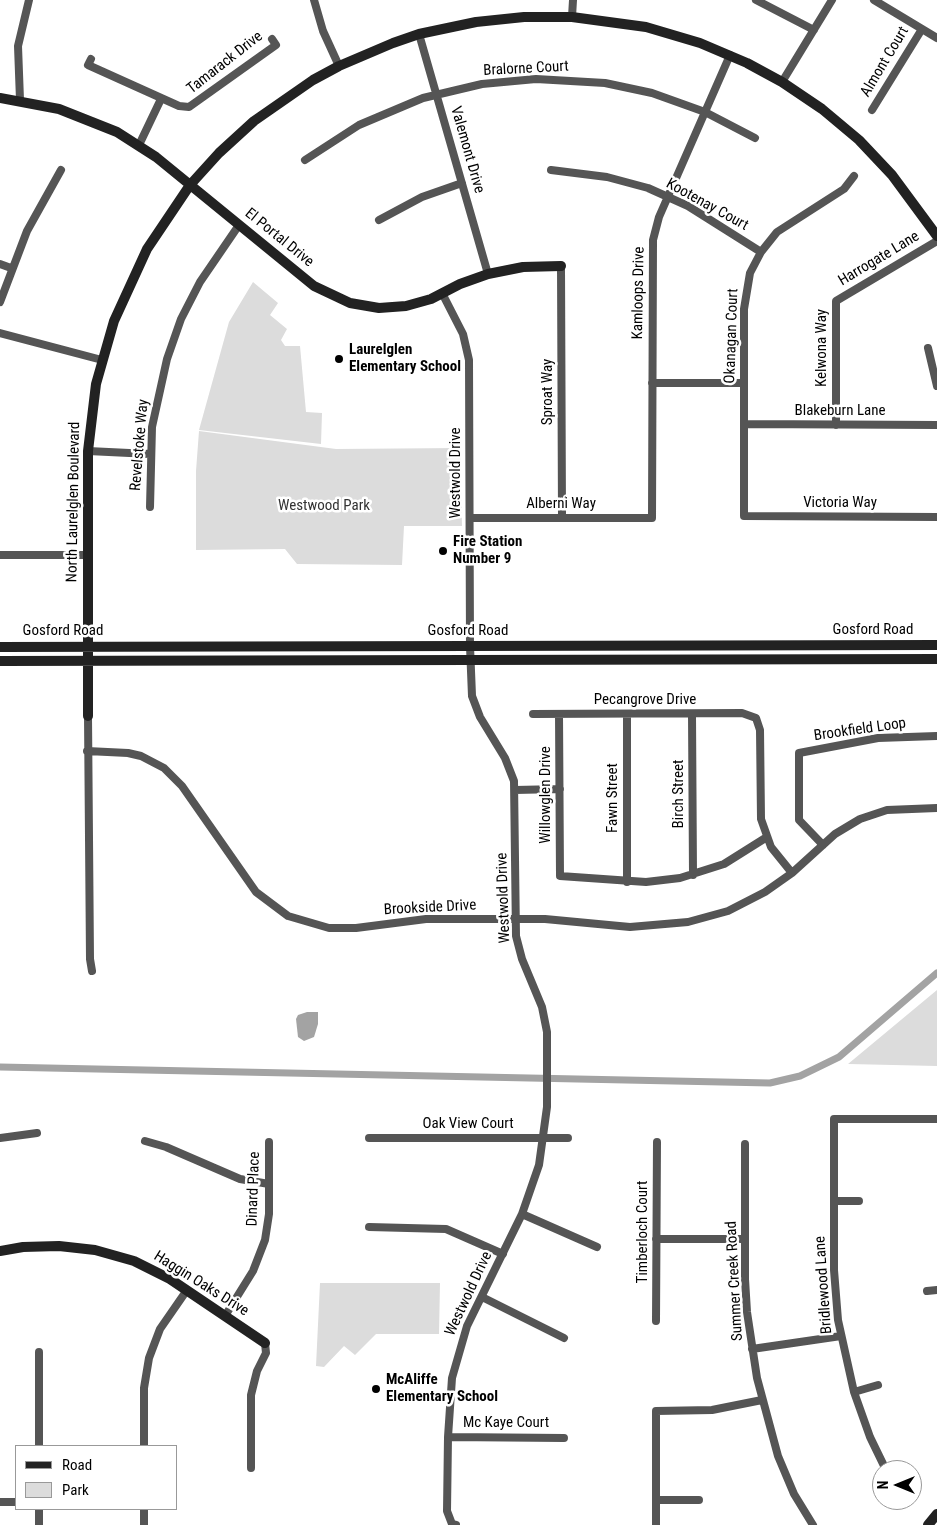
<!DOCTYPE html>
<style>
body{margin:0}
#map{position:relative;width:937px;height:1525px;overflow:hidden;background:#fff;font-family:"Roboto Condensed",sans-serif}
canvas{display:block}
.legend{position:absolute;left:15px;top:1445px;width:162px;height:65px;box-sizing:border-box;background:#fff;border:1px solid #999;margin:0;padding:6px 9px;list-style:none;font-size:15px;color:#000}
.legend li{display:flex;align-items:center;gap:10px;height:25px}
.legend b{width:25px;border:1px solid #999}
.north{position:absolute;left:872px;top:1460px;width:50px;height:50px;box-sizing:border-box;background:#fff;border:1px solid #999;border-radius:50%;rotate:270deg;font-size:14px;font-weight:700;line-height:20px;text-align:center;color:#000}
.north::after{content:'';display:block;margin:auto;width:18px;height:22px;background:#000;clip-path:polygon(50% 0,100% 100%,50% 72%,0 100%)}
</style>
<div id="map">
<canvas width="937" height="1525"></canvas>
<ul class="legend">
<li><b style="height:6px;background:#222"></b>Road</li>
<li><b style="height:14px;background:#dcdcdc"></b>Park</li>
</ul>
<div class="north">N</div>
</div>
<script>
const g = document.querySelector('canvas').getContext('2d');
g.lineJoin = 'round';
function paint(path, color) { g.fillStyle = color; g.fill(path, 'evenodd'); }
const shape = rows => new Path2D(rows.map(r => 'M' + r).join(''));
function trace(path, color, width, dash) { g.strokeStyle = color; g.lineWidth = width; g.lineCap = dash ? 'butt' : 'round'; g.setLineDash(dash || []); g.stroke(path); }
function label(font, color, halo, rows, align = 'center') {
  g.font = font + ' "Roboto Condensed",sans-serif'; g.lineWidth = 5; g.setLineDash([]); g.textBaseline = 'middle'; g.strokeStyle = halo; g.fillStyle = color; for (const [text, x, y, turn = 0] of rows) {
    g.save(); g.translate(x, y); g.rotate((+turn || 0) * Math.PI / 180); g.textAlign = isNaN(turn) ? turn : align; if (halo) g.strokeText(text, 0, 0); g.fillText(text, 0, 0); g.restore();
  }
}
paint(shape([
 [253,282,278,303,270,315,287,329,281,340,285,346,300,346,306,412,322,413,321,444,199,430,229,322],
 [199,431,336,449,460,448,462,526,404,526,402,565,297,564,285,549,196,550,196,471],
 [937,990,937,1066,849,1064,848,1064],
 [320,1283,440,1283,439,1334,376,1334,355,1355,344,1346,324,1367,316,1366]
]), '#dcdcdc');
paint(shape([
 [307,1012,318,1012,318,1024,314,1037,304,1041,298,1037,296,1019,298,1015]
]), '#a3a3a3');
trace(shape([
 [0,1067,770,1083,800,1076,839,1057,937,973]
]), '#a3a3a3', 7);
trace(shape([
 [314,0,323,31,339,66],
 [756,0,814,30],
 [874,0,937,38],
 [572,17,573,0],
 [419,34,488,274],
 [91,59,88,65,179,106,189,107,276,45,272,39],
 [782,82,832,0],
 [20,100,18,46,29,0],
 [872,110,922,29],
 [139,145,161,99],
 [305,160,359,125,423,98,482,84,536,79,605,83,652,93,705,112,755,138],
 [551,170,607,177,648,188,688,206,761,252],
 [854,176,844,189,777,232,761,252,750,273,744,309,744,516,937,517],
 [379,220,422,197,462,183],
 [0,264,11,268],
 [561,266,562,518],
 [442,293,463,334,469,360,470,646,472,696,480,717,505,758,514,781,516,936,522,959,542,1007,547,1032,547,1107,539,1165,522,1214,467,1326,452,1378,448,1437,447,1511,452,1524,456,1525],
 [0,302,27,231,61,170],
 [0,333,102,360],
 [928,348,937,386],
 [652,383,744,383],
 [744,424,937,425],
 [836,425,836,301,937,241],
 [88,451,150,454],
 [150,507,152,427,167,359,181,319,200,282,239,225],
 [470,518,652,518,653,240,659,217,730,55],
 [0,555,87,555],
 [533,714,742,713,756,718,760,730,761,819,771,847,792,873],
 [559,714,560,876,646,882,680,878,724,864,767,837],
 [627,714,627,882],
 [692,714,693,875],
 [88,716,90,959,92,971],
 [87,751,128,753,141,756,164,768,182,786,256,892,288,916,329,928,356,928,426,919,545,919,630,927,688,922,728,911,765,892,792,873,835,834,860,819,887,810,937,808],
 [515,790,560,789],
 [823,845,799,820,799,753,878,738,937,736],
 [0,1138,37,1133],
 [369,1138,568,1138],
 [145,1141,166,1147,240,1179,269,1184],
 [745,1144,745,1279,747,1312,757,1378,778,1456,794,1494,813,1525],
 [834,1201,859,1201],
 [522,1214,597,1247],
 [369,1227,446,1229,503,1254],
 [656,1239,745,1239],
 [927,1291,937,1290],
 [482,1297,564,1338],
 [225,1316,253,1271,265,1240,269,1214,269,1142],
 [656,1321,657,1142],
 [752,1349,841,1336],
 [854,1392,878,1385],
 [448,1437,564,1438],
 [39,1446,39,1352],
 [144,1446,144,1388,149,1358,160,1329,187,1290],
 [251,1468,251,1395,257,1371,266,1353,265,1343],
 [886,1470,870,1437,854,1392,838,1320,834,1270,834,1119,937,1119],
 [912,1496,913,1497],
 [656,1500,699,1500],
 [0,1502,16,1502],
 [39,1525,39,1509],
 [144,1525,144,1509],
 [656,1525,656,1411,712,1410,762,1400]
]), '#555', 8);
trace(shape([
 [0,98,59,109,117,132,156,157,314,286,350,303,379,308,406,306,431,299,460,284,488,274,523,267,561,266],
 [0,647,937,645],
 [0,661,937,659],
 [88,716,88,451,96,384,114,321,147,249,190,185,219,153,254,121,313,80,339,66,393,43,419,34,476,22,524,17,572,17,646,27,700,43,747,63,782,82,822,109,859,140,892,175,937,236],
 [0,1251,23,1247,59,1246,95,1250,134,1261,170,1279,265,1343],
 [928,1525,937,1514]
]), '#222', 10);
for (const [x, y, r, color] of [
 [339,359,5,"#000"],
 [443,551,5,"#000"],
 [376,1389,5,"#000"]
]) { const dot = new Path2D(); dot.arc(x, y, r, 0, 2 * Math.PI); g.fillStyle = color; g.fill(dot); trace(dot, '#fff', 2); }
label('15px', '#000', '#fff', [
 ["Almont Court",885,62,-59],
 ["Tamarack Drive",225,63,-38],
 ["Bralorne Court",526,69,-3],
 ["Valemont Drive",467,150,74],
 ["Kootenay Court",707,205,29],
 ["El Portal Drive",279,238,39],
 ["Harrogate Lane",879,259,-31],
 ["Kamloops Drive",639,293,-89],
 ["Okanagan Court",732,336,-88],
 ["Kelwona Way",822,348,-90],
 ["Sproat Way",548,392,-90],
 ["Blakeburn Lane",840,411],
 ["Revelstoke Way",140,445,-85],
 ["Westwold Drive",456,473,-90],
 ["North Laurelglen Boulevard",74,502,-89],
 ["Victoria Way",840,503],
 ["Alberni Way",561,504],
 ["Gosford Road",873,630],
 ["Gosford Road",63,631],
 ["Gosford Road",468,631],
 ["Pecangrove Drive",645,700],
 ["Brookfield Loop",860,730,-8],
 ["Birch Street",679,794,-90],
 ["Willowglen Drive",546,795,-90],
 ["Fawn Street",613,798,-90],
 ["Westwold Drive",504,898,-92],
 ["Brookside Drive",430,908,-3],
 ["Oak View Court",468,1124],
 ["Dinard Place",254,1189,-88],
 ["Timberloch Court",643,1232,-90],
 ["Summer Creek Road",735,1281,-93],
 ["Haggin Oaks Drive",201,1284,32],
 ["Bridlewood Lane",824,1285,-94],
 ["Westwold Drive",469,1294,-65],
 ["Mc Kaye Court",506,1423]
]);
label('bold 15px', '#000', '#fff', [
 ["Laurelglen",349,350],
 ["Elementary School",349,367],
 ["Fire Station",453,542],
 ["Number 9",453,559],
 ["McAliffe",386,1380],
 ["Elementary School",386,1397]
], 'left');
label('15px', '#333', '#fff', [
 ["Westwood Park",324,506]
]);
</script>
